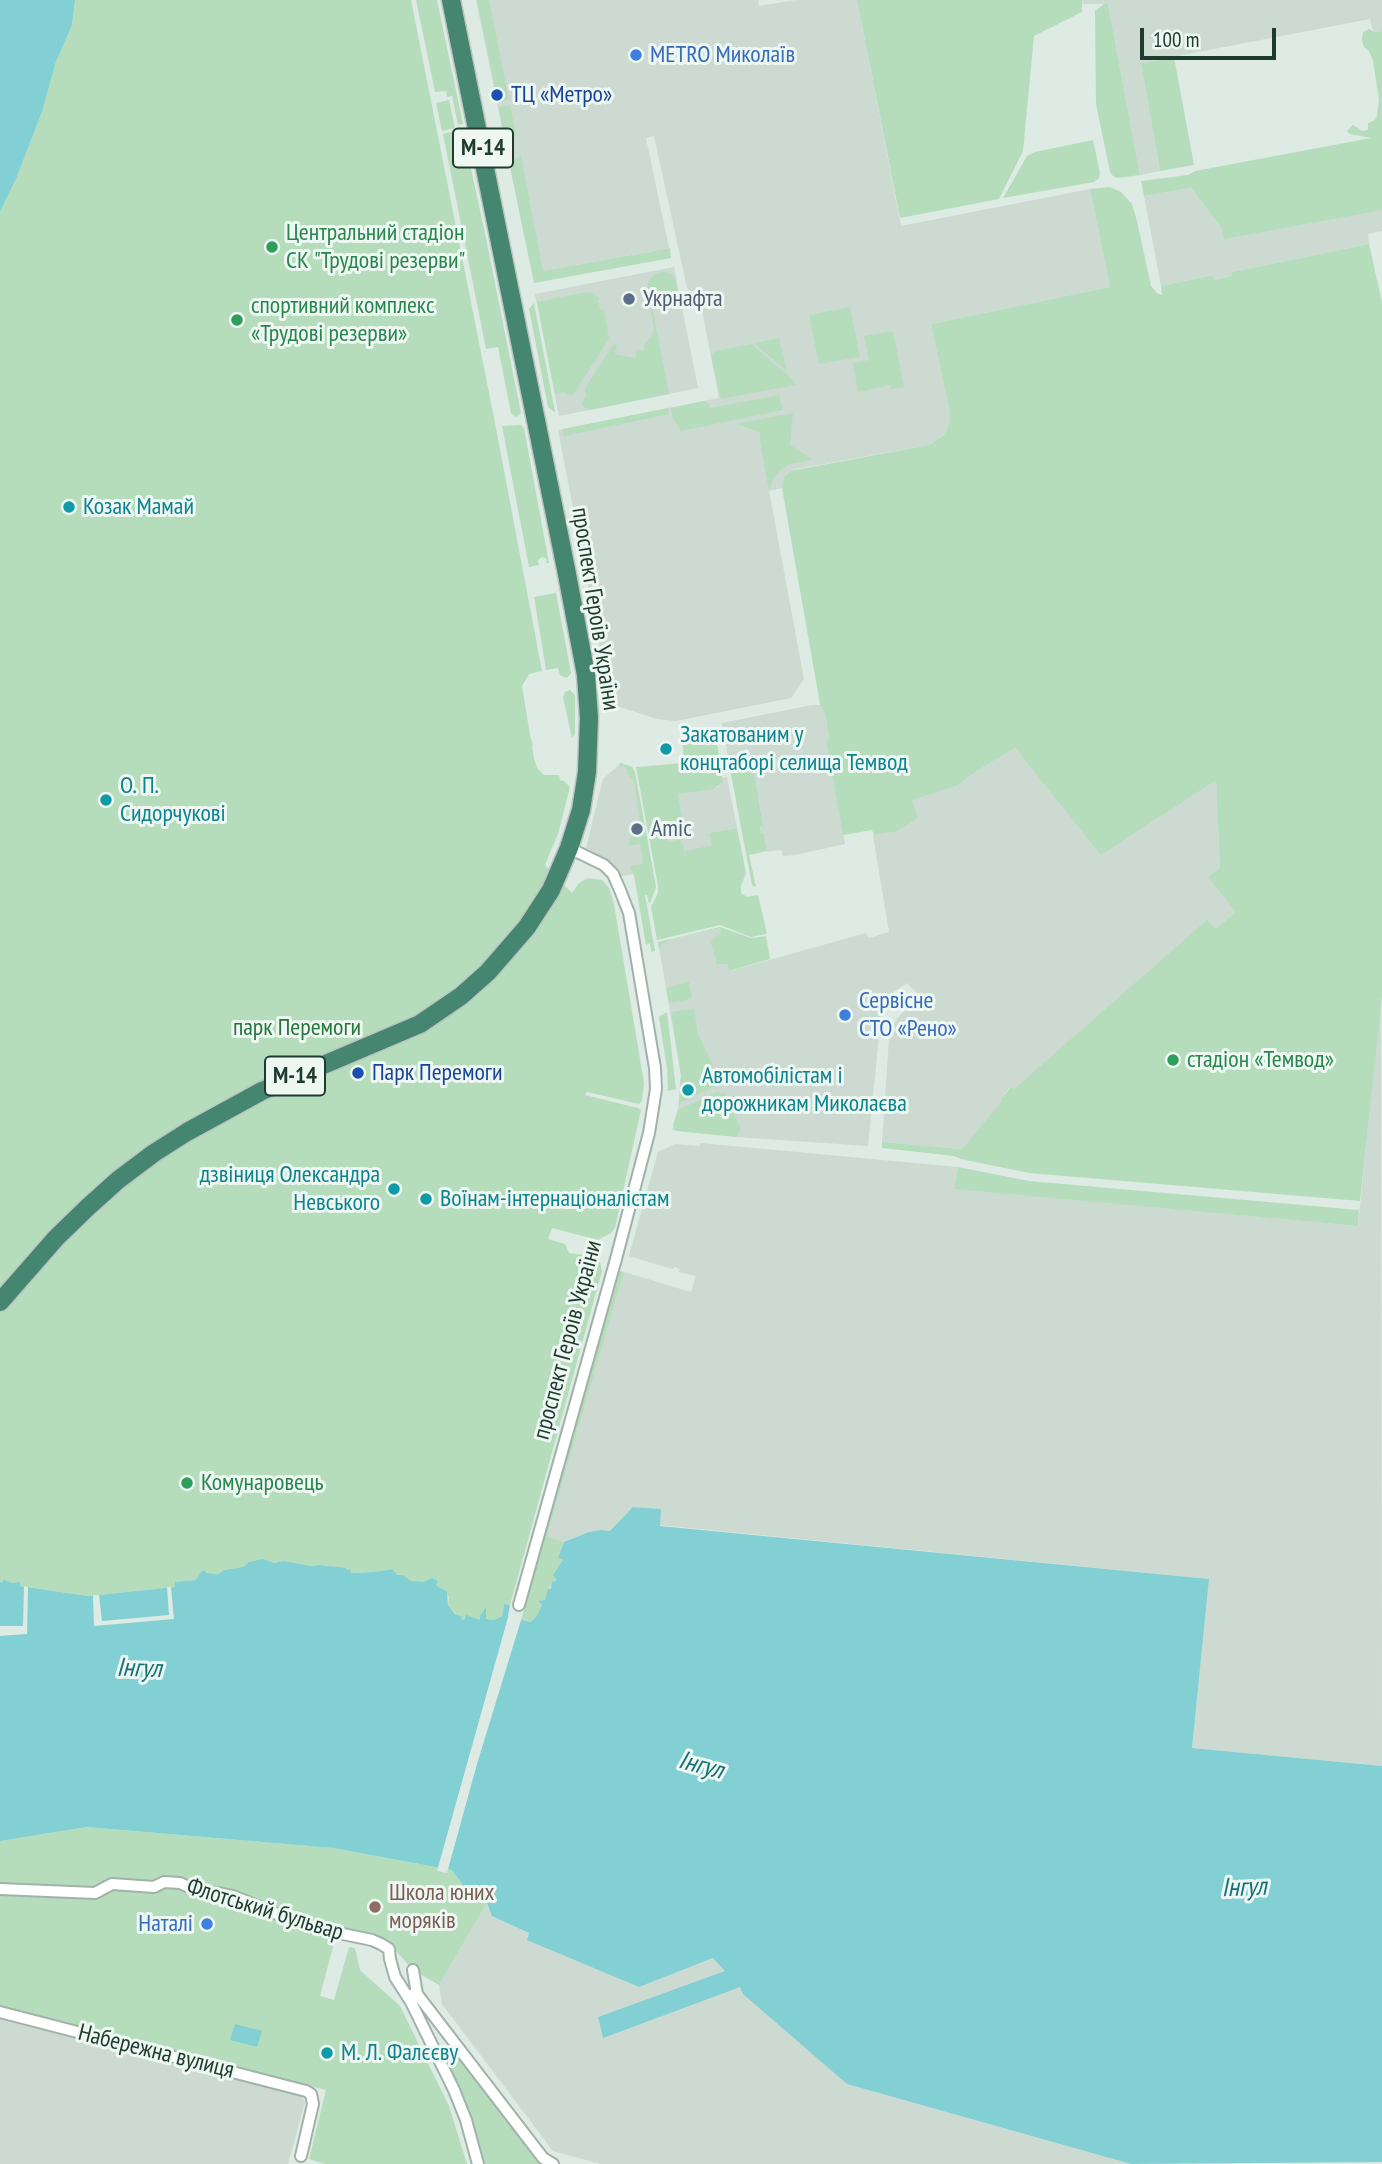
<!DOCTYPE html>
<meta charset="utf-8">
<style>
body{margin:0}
#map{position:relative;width:1382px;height:2164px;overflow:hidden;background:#deeae4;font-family:"PT Sans Narrow",sans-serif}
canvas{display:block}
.scale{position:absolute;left:1140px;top:28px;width:136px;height:32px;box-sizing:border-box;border:4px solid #1e3b30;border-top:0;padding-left:9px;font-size:21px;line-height:24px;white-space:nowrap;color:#1e3b30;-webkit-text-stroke:5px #eef7f2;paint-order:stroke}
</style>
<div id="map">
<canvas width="1382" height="2164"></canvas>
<div class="scale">100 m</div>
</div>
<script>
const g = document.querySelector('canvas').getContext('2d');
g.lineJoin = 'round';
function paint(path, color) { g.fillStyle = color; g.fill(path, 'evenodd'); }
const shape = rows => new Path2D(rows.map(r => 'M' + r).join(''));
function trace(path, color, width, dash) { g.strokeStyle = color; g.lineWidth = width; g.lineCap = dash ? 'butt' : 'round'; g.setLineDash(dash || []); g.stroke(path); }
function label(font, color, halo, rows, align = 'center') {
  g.font = font + ' "PT Sans Narrow",sans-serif'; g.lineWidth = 6; g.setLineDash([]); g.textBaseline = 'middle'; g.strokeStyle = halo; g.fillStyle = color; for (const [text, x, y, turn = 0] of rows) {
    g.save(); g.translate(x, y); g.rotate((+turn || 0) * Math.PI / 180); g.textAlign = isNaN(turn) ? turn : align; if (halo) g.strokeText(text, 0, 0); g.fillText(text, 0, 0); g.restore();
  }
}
paint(shape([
 [476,0,758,0,759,6,796,0,857,0,901,226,1090,189,1110,287,931,324,950,413,950,422,944,435,929,445,796,469,786,474,782,488,769,491,804,679,791,698,676,721,657,719,611,704,558,430,719,398,698,290,690,291,687,288,654,136,646,138,669,248,532,273],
 [1082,0,1382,0,1382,31,1373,32,1370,19,1141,63,1160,171,1140,175,1108,4,1083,4],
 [1191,188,1221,227,1382,209,1382,231,1368,234,1369,244,1232,272,1232,276,1214,280,1212,275,1161,286,1144,196],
 [674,267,698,388,559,416,535,294],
 [812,705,821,705,825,714,829,737,826,742,845,844,795,855,783,856,781,850,767,852,764,834,761,834,760,825,763,825,753,765,730,769,722,723],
 [1015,748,1101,854,1216,779,1220,868,1236,912,1214,930,1207,921,1014,1090,1010,1087,1001,1099,1003,1101,962,1149,882,1142,889,1039,893,1025,901,1014,923,999,907,983,891,994,883,995,868,1146,736,1137,672,1130,678,1109,681,1075,658,942,720,928,730,971,866,933,869,938,889,932,873,835,895,832,917,818,911,800,957,786,977,771],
 [621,763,632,767,635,772,653,871,617,877,585,852,603,779],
 [727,777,737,828,710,833,712,845,684,851,668,842,667,836,677,794,718,787,723,778],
 [1381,997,1382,1766,1192,1748,1209,1579,659,1525,660,1509,634,1507,610,1532,600,1530,589,1532,564,1542,547,1536,624,1272,691,1292,696,1276,679,1272,680,1269,675,1267,672,1269,629,1256,658,1152,675,1144,700,1146,700,1143,958,1167,954,1188,1358,1226],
 [487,1903,492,1916,529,1933,527,1939,639,1987,713,1958,726,1971,598,2017,603,2037,740,1986,847,2084,1131,2164,601,2164,553,2151,442,2004,439,1985],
 [0,2019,301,2096,305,2102,288,2164,0,2164]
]), '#ccdad2');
paint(shape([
 [75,0,411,0,495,423,542,671,529,674,522,686,530,735,533,745,532,746,534,758,537,768,544,775,559,775,560,780,564,781,570,787,558,834,545,865,572,893,579,883,588,878,602,880,609,888,614,904,644,1083,642,1101,639,1104,587,1092,585,1095,638,1108,641,1110,615,1228,611,1233,598,1240,552,1228,550,1234,548,1239,565,1244,569,1253,592,1256,592,1258,600,1262,602,1271,510,1605,504,1604,502,1616,494,1620,486,1619,486,1611,480,1620,461,1620,448,1605,449,1597,430,1579,424,1582,411,1582,399,1575,391,1569,374,1572,350,1573,345,1570,325,1565,311,1566,284,1561,274,1563,264,1560,249,1562,243,1567,224,1570,218,1574,206,1573,205,1571,201,1572,196,1580,176,1582,176,1587,88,1596,20,1586,19,1582,11,1583,4,1580,3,1582,0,1582,0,212,16,179,42,112,56,62,72,25],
 [416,0,437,0,463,124,458,125,452,96,447,97,446,91,435,92],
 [477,0,489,0,509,100,498,102],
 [857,0,1082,0,1082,12,1034,36,1023,151,999,199,900,218],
 [1104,4,1108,4,1140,175,1118,178,1113,176,1110,172,1096,104,1095,11],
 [1369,29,1374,32,1382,31,1382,210,1224,239,1221,227,1191,188,1144,196,1141,181,1188,175,1195,171,1371,138,1350,134,1347,131,1353,125,1362,131,1368,130,1368,123,1375,120,1377,116,1379,99,1373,61,1369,51,1364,47,1362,41,1363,32],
 [1174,57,1194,165,1160,171,1141,63],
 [449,100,455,128,442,131,436,103],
 [510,105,516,135,510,136,504,134,498,107],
 [456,131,457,133,463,132,486,238,521,413,516,417,511,413,498,347,486,349,443,134],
 [1093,140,1100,173,1099,178,1094,182,1003,198,1027,156,1035,152],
 [521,156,543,271,670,248,671,258,534,283,509,162],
 [1110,187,1121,192,1132,204,1137,221,1151,286,1157,293,1162,295,1161,286,1213,275,1214,280,1232,276,1232,272,1369,244,1382,302,1382,997,1360,1201,1029,1173,961,1159,954,1156,882,1148,882,1142,962,1149,1002,1101,1001,1099,1011,1087,1014,1089,1207,920,1215,929,1236,912,1208,877,1220,868,1216,780,1101,855,1015,748,977,771,957,786,912,800,918,818,895,832,874,835,872,830,843,835,826,742,829,737,825,714,820,704,782,488,784,477,790,471,929,445,944,435,950,422,950,413,931,324,1110,287,1090,189],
 [662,271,674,276,679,295,651,301,669,394,590,410,585,408,581,404,587,395,585,392,587,385,613,345,617,344,615,354,635,358,637,349,643,351,645,343,652,337,654,327,647,291,648,282,653,275],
 [586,292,593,293,600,299,598,300,600,309,604,309,609,339,572,396,564,392,555,394,537,302],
 [534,303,555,412,554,412,548,407,530,314,529,309],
 [850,307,860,357,819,364,809,315],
 [893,331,904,387,891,389,890,385,858,392,853,363,869,360,864,336],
 [779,338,787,371,754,343],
 [751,344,794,381,795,385,721,399,711,356,712,354,716,351],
 [779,395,783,410,681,431,673,419,671,408,704,401,709,404,710,408],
 [668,408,669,414,564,436,563,429],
 [793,413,790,445,813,460,790,464,781,469,773,479,769,491,760,441,760,432,739,425,739,423],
 [521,425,524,428,549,563,547,563,546,558,542,557,538,560,539,565,529,567,502,426],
 [556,593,571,673,567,678,560,675,558,668,546,670,534,597],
 [570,690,575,695,575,734,572,738,563,697,565,692],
 [715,730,723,782,713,789,678,794,682,818,671,835,667,836,668,842,681,839,684,851,712,845,709,833,737,828,746,873,741,886,741,893,747,897,758,895,767,934,751,937,720,925,657,940,651,907,658,893,658,886,636,767,684,763,682,737],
 [621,763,632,767,635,772,656,887,650,903,649,903,647,895,645,895,655,951,651,952,650,943,646,945,634,875,630,866,643,864,640,844,628,846,631,836,642,835,634,780,626,773,628,770,623,766,621,767,619,764],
 [753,765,763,825,760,826,761,834,764,834,767,851,749,855,756,887,752,885,730,769],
 [720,927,751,938,766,936,770,959,729,971,728,964,717,964,711,942,715,937,721,935,720,928,671,939,663,944,659,950,658,942],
 [689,982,692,997,687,1000,669,1003,666,988],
 [694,1009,698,1034,721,1083,679,1103,681,1075,671,1012],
 [667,1012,676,1089,668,1091,667,1069,659,1017],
 [717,1092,722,1094,725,1093,741,1130,736,1137,676,1131,673,1125,678,1110],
 [958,1167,1029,1181,1359,1210,1358,1226,954,1189],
 [620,1271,624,1272,547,1536,564,1542,558,1556,563,1559,556,1581,548,1589,545,1601,541,1601,542,1605,536,1617,530,1622,521,1620,525,1607,522,1606],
 [87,1827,333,1848,452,1870,465,1888,478,1892,487,1903,439,1985,413,1970,397,1952,380,1939,340,1932,334,1943,320,1996,334,2000,349,1947,355,1948,360,1970,400,2006,449,2106,467,2164,325,2164,309,2159,326,2090,0,2005,0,1841],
 [457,2053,489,2094,540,2164,484,2164,477,2136,447,2059]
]), '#b5ddbc');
paint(shape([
 [0,0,75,0,72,25,56,62,42,112,16,179,0,212],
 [633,1507,661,1509,660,1526,1209,1579,1192,1748,1382,1766,1382,2162,1131,2164,847,2084,743,1994,740,1987,603,2038,598,2017,725,1971,713,1958,639,1987,527,1940,529,1933,492,1916,487,1903,478,1892,465,1888,452,1870,333,1848,87,1827,0,1841,0,1582,3,1582,3,1579,11,1583,20,1582,20,1586,88,1596,175,1587,175,1582,196,1580,201,1572,205,1570,206,1573,218,1574,224,1570,243,1567,249,1562,263,1559,274,1563,284,1561,311,1566,320,1565,346,1568,347,1570,350,1569,351,1573,374,1572,392,1569,398,1575,403,1575,411,1581,424,1582,432,1578,438,1581,436,1585,447,1592,448,1605,455,1614,461,1616,462,1620,464,1620,466,1615,480,1620,480,1616,486,1607,486,1619,494,1620,502,1616,504,1604,510,1605,508,1616,530,1622,536,1617,542,1605,538,1601,545,1600,548,1589,551,1588,552,1582,556,1581,556,1579,553,1575,563,1560,558,1557,564,1542,589,1532,600,1530,610,1531],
 [235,2024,262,2031,257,2047,230,2040]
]), '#82cfd4');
paint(shape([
 [24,1586,28,1587,27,1634,0,1636,0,1626,23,1626],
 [167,1587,171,1587,174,1619,94,1626,93,1595,99,1595,102,1621,169,1615],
 [512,1603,511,1614,522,1617,477,1764,447,1873,437,1871]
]), '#deeae4');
const minor = shape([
 [519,1605,616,1259,649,1133,656,1089,655,1068,629,913,620,890,613,874,604,865,569,848],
 [0,1889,95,1893,112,1884,154,1887,164,1882,180,1883,193,1889,233,1896,309,1927,372,1940,381,1944,389,1949,390,1959,395,1977,411,2002],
 [413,1970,417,1994,543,2158,553,2164],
 [411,1995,411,2002,454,2090,466,2120,478,2164],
 [0,2012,306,2091,311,2094,313,2104,301,2156]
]);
const trunk = shape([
 [0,1302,56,1238,88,1207,118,1180,154,1153,187,1132,262,1091,420,1024,461,996,488,972,527,927,551,890,569,848,581,810,587,772,589,718,586,675,566,569,451,0]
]);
trace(minor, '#a1b2aa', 14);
trace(trunk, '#bcc4c1', 21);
trace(minor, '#fff', 10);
trace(trunk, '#448670', 18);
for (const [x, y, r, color] of [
 [636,55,7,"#3f7fe0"],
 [497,95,7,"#1a4fb4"],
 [272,247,7,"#2e9e5b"],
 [629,299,7,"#5c6f8a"],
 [237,320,7,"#2e9e5b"],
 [69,507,7,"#0f9aa8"],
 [666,749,7,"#0f9aa8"],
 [106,800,7,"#0f9aa8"],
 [637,829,7,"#5c6f8a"],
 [845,1015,7,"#3f7fe0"],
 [1173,1060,7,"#2e9e5b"],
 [358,1073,7,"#1a4fb4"],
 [688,1090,7,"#0f9aa8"],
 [394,1189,7,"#0f9aa8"],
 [426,1199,7,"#0f9aa8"],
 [187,1483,7,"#2e9e5b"],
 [375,1907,7,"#8d6e63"],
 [207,1924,7,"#3f7fe0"],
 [327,2053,7,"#0f9aa8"]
]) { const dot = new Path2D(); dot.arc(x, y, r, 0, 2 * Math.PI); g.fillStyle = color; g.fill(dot); trace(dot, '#eef7f2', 2.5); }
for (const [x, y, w] of [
 [483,148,60],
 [295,1076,60]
]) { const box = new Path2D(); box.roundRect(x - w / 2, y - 19.5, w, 39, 5); g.fillStyle = '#eef7f2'; g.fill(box); trace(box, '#1e3b30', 2); }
label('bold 23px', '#1e3b30', null, [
 ["М-14",483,148],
 ["М-14",295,1076]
]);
label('24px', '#366cbe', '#eef7f2', [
 ["METRO Миколаїв",650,55],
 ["Сервісне",859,1001],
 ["СТО «Рено»",859,1029],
 ["Наталі",193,1924,"right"]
], 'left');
label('24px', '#164399', '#eef7f2', [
 ["ТЦ «Метро»",511,95],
 ["Парк Перемоги",372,1073]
], 'left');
label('24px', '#27864d', '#eef7f2', [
 ["Центральний стадіон",286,233],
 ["СК \"Трудові резерви\"",286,261],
 ["спортивний комплекс",251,306],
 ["«Трудові резерви»",251,334],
 ["стадіон «Темвод»",1187,1060],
 ["Комунаровець",201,1483]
], 'left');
label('24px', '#4e5e75', '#eef7f2', [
 ["Укрнафта",643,299],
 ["Amic",651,829]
], 'left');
label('24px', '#0d838f', '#eef7f2', [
 ["Козак Мамай",83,507],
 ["Закатованим у",680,735],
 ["концтаборі селища Темвод",680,763],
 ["О. П.",120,786],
 ["Сидорчукові",120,814],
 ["Автомобілістам і",702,1076],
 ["дорожникам Миколаєва",702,1104],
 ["дзвіниця Олександра",380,1175,"right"],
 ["Невського",380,1203,"right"],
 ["Воїнам-інтернаціоналістам",440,1199],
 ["М. Л. Фалєєву",341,2053]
], 'left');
label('24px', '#1e3b30', '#eef7f2', [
 ["проспект Героїв України",595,609,81],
 ["проспект Героїв України",568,1340,-75],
 ["Флотський бульвар",265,1910,17],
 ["Набережна вулиця",156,2052,14]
]);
label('24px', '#27743d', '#eef7f2', [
 ["парк Перемоги",297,1028]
]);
label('24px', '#785e54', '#eef7f2', [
 ["Школа юних",389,1893],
 ["моряків",389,1921]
], 'left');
label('italic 26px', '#167279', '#eef7f2', [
 ["Інгул",139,1669,2],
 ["Інгул",701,1766,15],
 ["Інгул",1244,1888,-2]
]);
</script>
